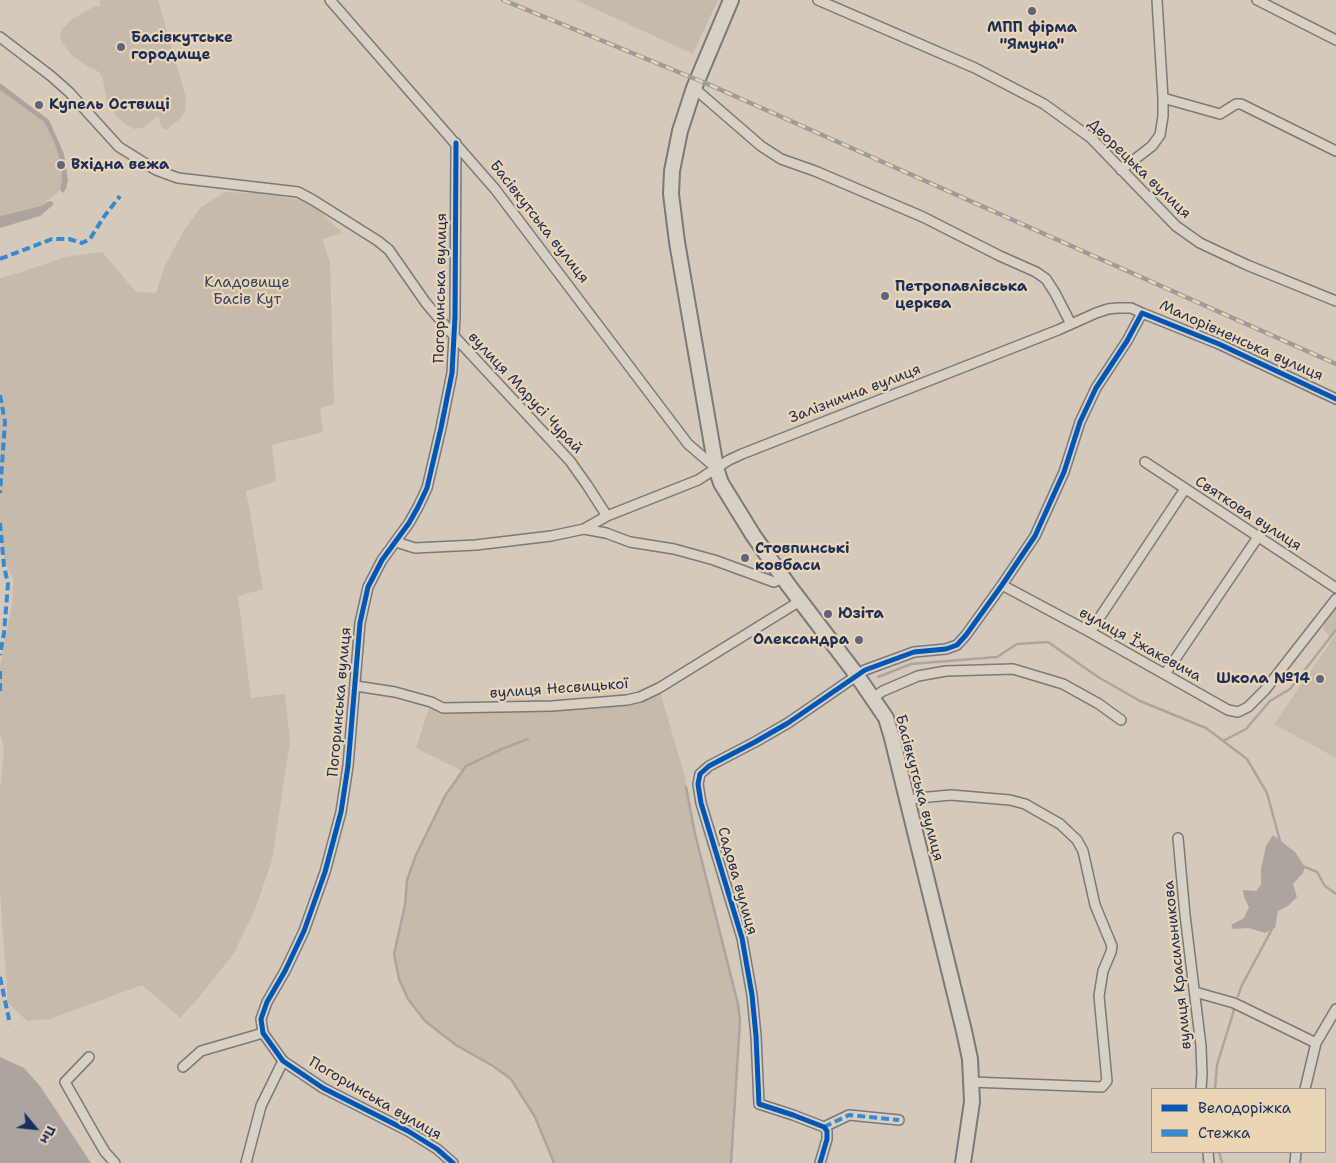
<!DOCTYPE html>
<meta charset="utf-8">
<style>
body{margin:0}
#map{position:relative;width:1336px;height:1163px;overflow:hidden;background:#d4c9ba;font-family:"Shantell Sans",sans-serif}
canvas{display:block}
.legend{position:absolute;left:1151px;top:1088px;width:175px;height:65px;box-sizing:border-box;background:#ead6b4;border:1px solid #979392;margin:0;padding:6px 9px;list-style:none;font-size:15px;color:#1b2f5e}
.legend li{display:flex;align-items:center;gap:10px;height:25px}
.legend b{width:25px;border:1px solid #979392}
.north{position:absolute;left:10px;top:1103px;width:50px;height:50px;-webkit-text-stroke:4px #ead6b4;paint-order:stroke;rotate:118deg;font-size:14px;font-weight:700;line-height:20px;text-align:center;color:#1b2f5e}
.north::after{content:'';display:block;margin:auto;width:18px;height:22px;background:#1b2f5e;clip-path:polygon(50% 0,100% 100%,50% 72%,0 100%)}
</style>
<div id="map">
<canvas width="1336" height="1163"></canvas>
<ul class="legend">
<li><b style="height:6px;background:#0057b8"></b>Велодоріжка</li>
<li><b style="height:6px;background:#368acf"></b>Стежка</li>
</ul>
<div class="north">Пн</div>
</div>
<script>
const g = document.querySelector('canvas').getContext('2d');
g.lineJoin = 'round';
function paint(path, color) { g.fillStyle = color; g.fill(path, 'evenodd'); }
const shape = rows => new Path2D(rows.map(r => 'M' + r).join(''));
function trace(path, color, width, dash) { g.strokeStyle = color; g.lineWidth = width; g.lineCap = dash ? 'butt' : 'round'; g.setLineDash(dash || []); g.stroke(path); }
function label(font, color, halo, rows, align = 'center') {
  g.font = font + ' "Shantell Sans",sans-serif'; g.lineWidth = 4.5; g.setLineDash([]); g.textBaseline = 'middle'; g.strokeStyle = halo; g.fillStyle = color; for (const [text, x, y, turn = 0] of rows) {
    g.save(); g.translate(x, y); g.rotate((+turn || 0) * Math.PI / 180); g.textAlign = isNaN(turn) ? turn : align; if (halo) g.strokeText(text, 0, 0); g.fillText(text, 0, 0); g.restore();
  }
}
paint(shape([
 [1336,634,1336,758,1274,724]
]), '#c7bbac');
paint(shape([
 [99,0,158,0,186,98,185,110,181,118,166,130,161,126,158,116,142,128,134,129,126,125,115,115,107,100,102,76,99,72,87,66,73,56,62,43,60,37,62,29,74,18,95,6,101,6],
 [576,0,718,0,693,54],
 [0,90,44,122,54,142,61,163,62,178,60,190,41,206,0,216],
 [225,192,256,193,309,201,343,233,322,239,330,262,334,404,320,408,323,432,272,445,276,481,246,491,263,589,238,596,251,698,285,694,290,741,272,860,255,910,234,953,200,996,180,1018,142,985,50,1019,27,1021,8,1003,0,893,0,791,4,747,0,735,0,665,12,604,13,579,5,562,0,539,0,278,25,271,65,257,102,252,136,292,156,293,165,265,185,229,200,208],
 [1336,606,1336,630,1331,637,1325,632,1323,628,1324,622],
 [659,688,685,777,695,834,738,1004,740,1021,731,1163,554,1163,535,1117,511,1079,493,1066,456,1045,425,1021,408,999,399,979,394,954,405,905,407,880,416,855,445,796,462,771,416,748,431,702,443,708,619,701]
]), '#c6bbab');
paint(shape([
 [0,83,49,120,64,154,68,180,66,189,63,193,60,190,62,178,61,162,54,142,44,122,0,90],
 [49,201,53,202,53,205,40,216,0,228,0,216,41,206],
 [1273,835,1295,852,1305,867,1303,873,1293,884,1297,897,1288,906,1278,911,1275,928,1265,933,1249,928,1233,929,1231,925,1244,918,1249,907,1244,897,1243,890,1256,891,1261,885,1261,869,1266,846],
 [0,1057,24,1068,40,1086,91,1163,0,1163]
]), '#aca59f');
trace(shape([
 [878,677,911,664,997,657,1017,644,1048,642,1098,677,1140,701,1206,728,1247,759,1267,793,1280,841],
 [528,739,502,749,466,766,445,796,416,855,407,880,405,905,394,954,399,979,408,999,425,1021,456,1045,493,1066,511,1079,535,1117,554,1163],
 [1223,741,1246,729,1270,701,1290,689,1336,630],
 [686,787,695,834,738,1004,740,1021,731,1163],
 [1305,867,1317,872,1325,886,1336,894],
 [1238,996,1242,985,1271,931,1272,926],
 [1215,1089,1217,1065,1234,1010],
 [1219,1152,1222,1163]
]), '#aca59f', 2.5);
const street = shape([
 [330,0,495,189,688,444,716,468],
 [818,0,975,68,1044,104,1091,138,1176,226,1200,243,1247,265,1336,301],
 [1257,0,1336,40],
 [0,37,51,76,69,92,119,147,156,170,178,178,298,192,313,200,378,241,389,250,426,303,454,336,570,461,587,485,607,516],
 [694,88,761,146,781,159,815,171,923,217,1000,256,1036,272,1046,279,1055,293,1071,324],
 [1163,98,1220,114,1236,104,1241,104,1336,151],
 [1121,170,1152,146,1160,135,1163,116,1163,98,1157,0],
 [1145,462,1336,588],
 [584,529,606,533,630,542,674,549,714,560,774,582,783,578],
 [396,542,415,548,476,545,551,536,584,529,607,516,698,480,729,460,742,454,1058,330,1096,313,1108,309,1117,308,1131,308,1142,313],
 [1002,585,1090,632,1228,710,1238,712,1248,707,1265,690,1336,599],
 [1090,632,1185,489],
 [1165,674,1258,537],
 [356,686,395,692,431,702,443,708,552,706,627,700,640,697,659,688,800,601],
 [872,698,883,691,918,676,946,671,1013,669,1063,684,1099,704,1121,720],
 [908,801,918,798,951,795,1010,800,1025,804,1060,824,1077,840,1083,851,1095,905,1112,946,1111,952,1103,971,1099,996,1107,1081,1102,1087,971,1082],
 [1178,838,1185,915,1201,1046,1202,1074,1201,1089],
 [1195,992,1234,1003,1316,1043],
 [89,1057,65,1082,91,1128,105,1152,115,1163],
 [183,1067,201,1051,263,1033],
 [1305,1089,1316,1043,1336,1009],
 [824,1127,849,1115,899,1120],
 [1208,1152,1209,1163],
 [246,1163,261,1106,283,1061],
 [453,1163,437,1149,408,1131,323,1088,283,1061,263,1033,261,1019,267,1002,285,971,304,931,325,872,341,812,348,766,360,623,368,587,382,560,409,523,418,507,427,488,441,428,452,373,455,317,456,143],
 [820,1163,827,1139,827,1131,824,1127,793,1115,759,1104,756,1036,752,995,742,938,701,803,698,784,700,774,709,766,755,742,788,723,865,670,914,652,946,649,957,645,966,635,1002,585,1035,536,1064,472,1080,422,1096,388,1127,341,1142,313,1219,344,1336,399],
 [1295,1163,1296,1152]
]);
const primary = shape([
 [731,0,694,88,680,131,672,171,671,194,677,242,716,468,721,483,753,535,789,586,856,674,886,718,892,738,964,1031,970,1059,972,1102,963,1163]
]);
trace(street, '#7a797b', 12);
trace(primary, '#7a797b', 18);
trace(street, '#d7d0c4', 9);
trace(primary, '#d7d0c4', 14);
const rail = shape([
 [503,0,710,85,1336,364]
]);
trace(rail, '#9e9c9a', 4.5);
trace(rail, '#ead6b4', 2.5, [8]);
trace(shape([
 [0,259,52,239,69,239,82,243,90,239,103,218,120,196],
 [0,395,5,422,0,493],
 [0,523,4,566,8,584,4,633,0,655],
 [0,671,0,694],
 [0,977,10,1024],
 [824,1127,849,1115,899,1120]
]), '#368acf', 4, [8, 4]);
trace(shape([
 [453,1163,437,1149,408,1131,323,1088,283,1061,263,1033,261,1019,267,1002,285,971,304,931,325,872,341,812,348,766,360,623,368,587,382,560,409,523,418,507,427,488,441,428,452,373,455,317,456,143],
 [820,1163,827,1139,827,1131,824,1127,793,1115,759,1104,756,1036,752,995,742,938,701,803,698,784,700,774,709,766,755,742,788,723,865,670,914,652,946,649,957,645,966,635,1002,585,1035,536,1064,472,1080,422,1096,388,1127,341,1142,313,1219,344,1336,399]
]), '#0057b8', 5);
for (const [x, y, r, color] of [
 [1032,11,5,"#5c657e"],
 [121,47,5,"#5c657e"],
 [39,105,5,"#5c657e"],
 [61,165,5,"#5c657e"],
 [885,296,5,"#5c657e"],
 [745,558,5,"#5c657e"],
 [828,614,5,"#5c657e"],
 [859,640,5,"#5c657e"],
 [1320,679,5,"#5c657e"]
]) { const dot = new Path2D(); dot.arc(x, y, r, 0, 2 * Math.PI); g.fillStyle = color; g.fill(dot); trace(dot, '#ead6b4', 2); }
label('bold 15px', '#1b2f5e', '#ead6b4', [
 ["МПП фірма",1032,28,"center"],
 ["\"Ямуна\"",1032,45,"center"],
 ["Басівкутське",131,38],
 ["городище",131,55],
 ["Купель Оствиці",49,105],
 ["Вхідна вежа",71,165],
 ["Петропавлівська",895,287],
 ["церква",895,304],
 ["Стовпинські",755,549],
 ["ковбаси",755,566],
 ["Юзіта",838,614],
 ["Олександра",849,640,"right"],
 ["Школа №14",1310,679,"right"]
], 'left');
label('15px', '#1b2f5e', '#ead6b4', [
 ["Дворецька вулиця",1139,169,44],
 ["Басівкутська вулиця",539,222,52],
 ["Погоринська вулиця",441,288,-89],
 ["Малорівненська вулиця",1241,341,24],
 ["вулиця Марусі Чурай",525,393,47],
 ["Залізнична вулиця",855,394,-21],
 ["Святкова вулиця",1248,514,33],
 ["вулиця Їжакевича",1140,645,29],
 ["вулиця Несвицької",559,689,-4],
 ["Погоринська вулиця",340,702,-85],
 ["Басівкутська вулиця",919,788,75],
 ["Садова вулиця",737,881,74],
 ["вулиця Красильникова",1178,965,-96],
 ["Погоринська вулиця",375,1099,30]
]);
label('15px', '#344368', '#ead6b4', [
 ["Кладовище",247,283],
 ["Басів Кут",247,300]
]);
</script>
